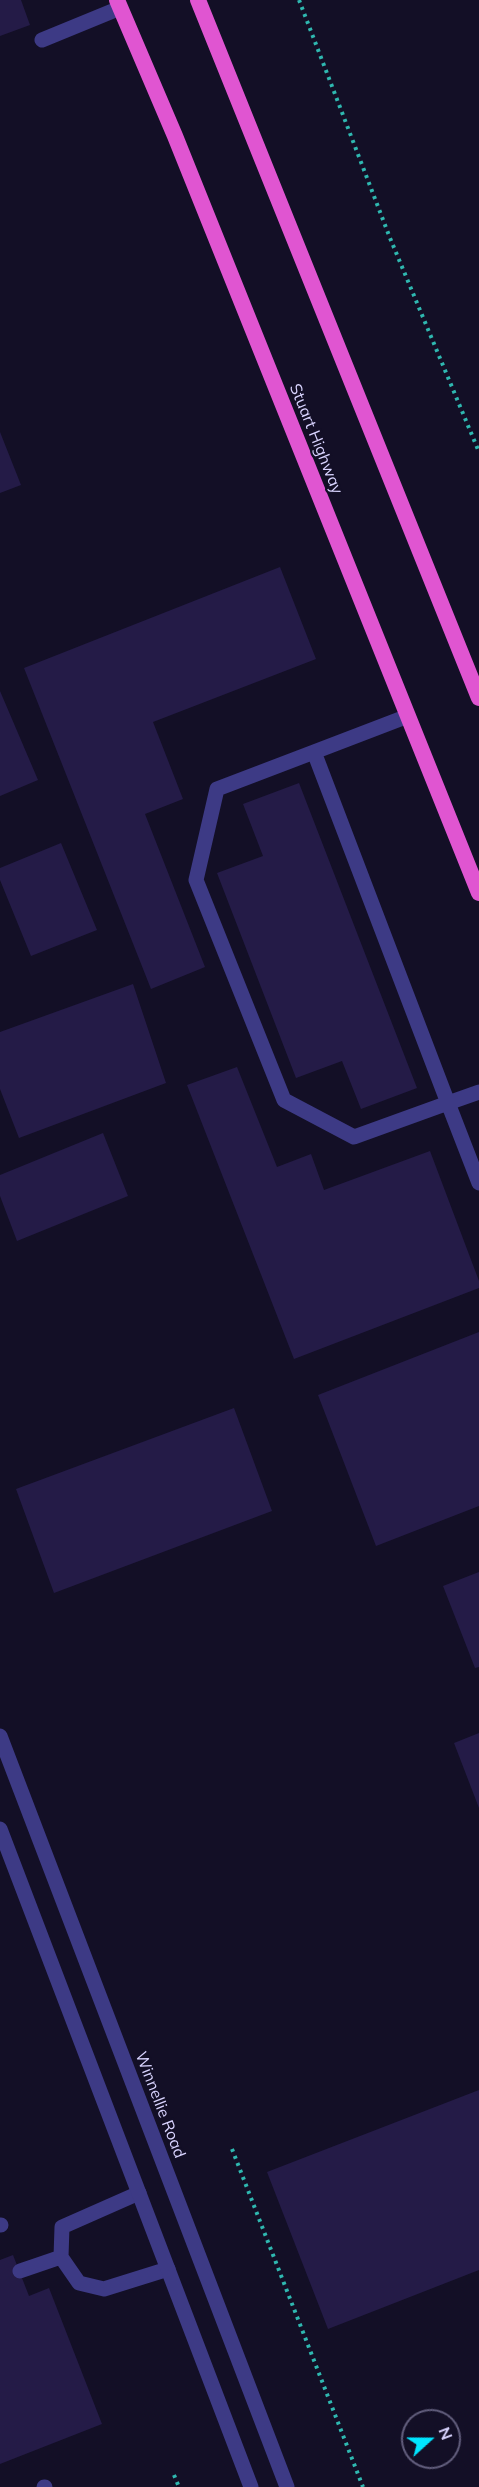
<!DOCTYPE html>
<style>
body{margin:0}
#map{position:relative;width:479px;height:2487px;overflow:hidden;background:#130f26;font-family:Mulish,sans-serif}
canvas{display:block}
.north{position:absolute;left:401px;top:2409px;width:60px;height:60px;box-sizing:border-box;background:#130f26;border:2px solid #625e7d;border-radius:50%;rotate:69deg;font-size:16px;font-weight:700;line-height:24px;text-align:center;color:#d9d4ff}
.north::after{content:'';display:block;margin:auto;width:21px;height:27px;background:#00e5ff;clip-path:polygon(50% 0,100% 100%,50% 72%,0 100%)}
</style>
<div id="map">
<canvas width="479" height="2487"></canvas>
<div class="north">N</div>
</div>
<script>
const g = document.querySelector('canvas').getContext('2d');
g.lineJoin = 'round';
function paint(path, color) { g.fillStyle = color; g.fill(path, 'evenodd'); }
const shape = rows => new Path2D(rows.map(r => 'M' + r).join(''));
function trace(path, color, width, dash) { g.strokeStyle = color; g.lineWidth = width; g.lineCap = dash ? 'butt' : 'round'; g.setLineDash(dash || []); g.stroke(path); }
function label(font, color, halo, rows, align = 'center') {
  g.font = font + ' Mulish,sans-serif'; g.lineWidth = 4.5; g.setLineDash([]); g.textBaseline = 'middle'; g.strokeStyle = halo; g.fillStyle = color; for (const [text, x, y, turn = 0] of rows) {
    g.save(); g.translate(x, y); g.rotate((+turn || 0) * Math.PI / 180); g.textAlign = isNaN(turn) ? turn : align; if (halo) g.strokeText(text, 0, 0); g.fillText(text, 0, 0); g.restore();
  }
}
paint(shape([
 [0,0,21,0,30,25,0,36],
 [0,432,21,485,0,493],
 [280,567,316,659,153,722,183,799,145,814,205,967,151,989,24,668],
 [0,691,38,780,0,796],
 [299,783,417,1088,361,1109,342,1061,296,1078,217,873,263,856,243,804],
 [61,843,97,930,31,956,0,880,0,868],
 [133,984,166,1083,19,1138,0,1089,0,1032],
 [237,1067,277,1167,311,1154,324,1190,430,1151,479,1281,479,1288,294,1359,187,1085],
 [103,1133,128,1196,17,1241,0,1196,0,1175],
 [479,1332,479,1506,376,1546,318,1395],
 [234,1408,272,1511,54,1593,16,1489],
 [479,1572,479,1667,475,1668,443,1586],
 [479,1733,479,1808,454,1743],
 [479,2090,479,2270,328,2329,267,2172],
 [13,2255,29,2296,49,2288,102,2424,0,2464,0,2260]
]), '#241b47');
trace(shape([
 [299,0,390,238,479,452],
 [232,2149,363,2487],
 [174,2475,179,2487]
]), '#2fb8b0', 4, [3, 4.5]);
trace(shape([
 [42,40,120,8],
 [408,716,314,752,448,1103,479,1092],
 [314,752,217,789,196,880,284,1100,354,1137,448,1103,479,1183],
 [0,2225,1,2225],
 [61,2257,62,2227,139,2193],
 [20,2271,61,2257,79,2283,104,2289,168,2269],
 [44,2487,45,2487]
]), '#3d3a85', 15);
trace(shape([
 [0,1736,287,2487],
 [0,1829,251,2487]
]), '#3d3a85', 15);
trace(shape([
 [117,0,175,136,479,893],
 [198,0,479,698]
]), '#e055d1', 16);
label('16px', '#d9d4ff', '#130f26', [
 ["Stuart Highway",316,439,68],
 ["Winnellie Road",160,2105,69]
]);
</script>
